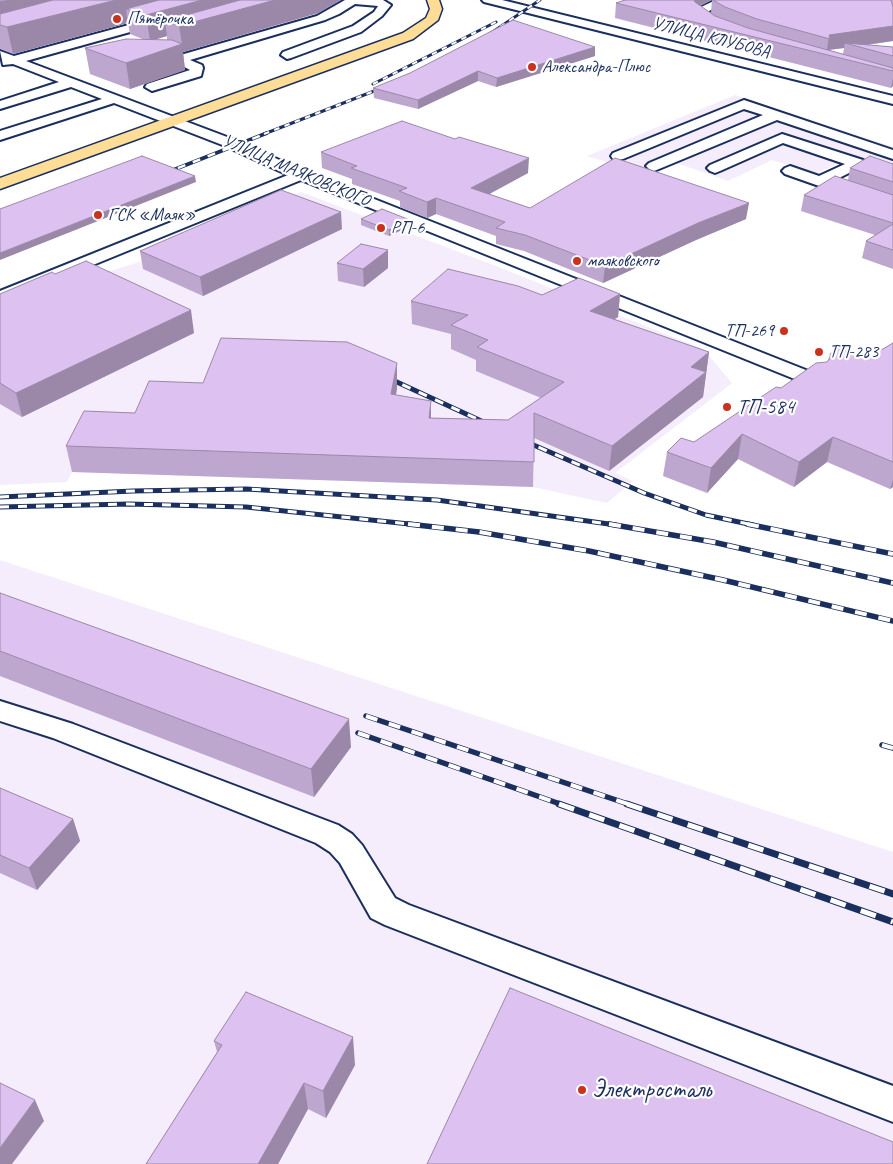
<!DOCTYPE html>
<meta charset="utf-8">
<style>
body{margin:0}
canvas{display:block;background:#fff}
</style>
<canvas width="893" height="1164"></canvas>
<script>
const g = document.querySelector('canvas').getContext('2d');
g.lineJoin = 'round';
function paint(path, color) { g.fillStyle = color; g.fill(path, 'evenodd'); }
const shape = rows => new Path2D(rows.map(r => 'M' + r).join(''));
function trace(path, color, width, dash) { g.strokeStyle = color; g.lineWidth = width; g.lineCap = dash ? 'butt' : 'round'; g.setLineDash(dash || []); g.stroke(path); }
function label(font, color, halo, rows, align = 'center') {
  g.font = font + ' Caveat,sans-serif'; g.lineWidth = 4.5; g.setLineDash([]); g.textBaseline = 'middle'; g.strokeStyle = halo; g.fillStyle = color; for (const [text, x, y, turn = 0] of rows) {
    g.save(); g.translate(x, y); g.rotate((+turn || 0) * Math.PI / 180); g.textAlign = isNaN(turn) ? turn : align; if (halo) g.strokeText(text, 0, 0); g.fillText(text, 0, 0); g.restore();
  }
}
paint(shape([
 [735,95,893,147,893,171,852,157,815,174,772,160,728,181,665,159,636,171,587,156],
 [301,192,496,266,703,349,732,383,615,473,633,481,607,503,533,487,72,472,67,482,0,485,0,312,107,272,136,263],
 [0,560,893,852,893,1164,0,1164]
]), '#f5edfb');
const minor = shape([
 [345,0,383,0,391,5,382,16,361,32,291,58,287,59,281,55,283,52,353,26,374,12,378,6,355,4,339,14,325,20,190,60,202,65,203,68,201,76,152,91,145,87,147,84,190,70,179,64,145,63,143,60,145,57,177,56,317,16,345,0],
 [482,0,502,0,893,96,893,104,484,2,482,0],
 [716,0,731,0,709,11,706,15,725,25,727,28,721,32,700,22,694,15,701,7,716,0],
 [162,16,166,18,168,20,166,22,26,61,235,140,306,172,821,376,824,380,821,384,814,386,807,384,301,180,0,303,0,291,288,175,225,146,114,103,0,140,0,131,102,99,71,87,0,109,0,101,59,82,13,64,3,65,0,51,14,56,162,16],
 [744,100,893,150,893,159,777,120,659,169,654,171,649,169,646,166,649,163,763,115,744,109,623,159,618,160,613,159,611,156,613,153,744,100],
 [782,134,863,160,866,163,863,166,833,181,893,202,893,212,785,174,782,171,785,168,790,166,819,176,845,164,783,143,720,171,715,173,710,171,707,168,710,165,782,134],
 [0,701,73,724,338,825,352,834,362,845,395,898,409,905,893,1086,893,1122,385,925,371,918,340,863,330,852,316,843,53,738,0,721,0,701]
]);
const major = shape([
 [427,0,439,0,442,9,438,20,413,39,0,189,0,178,403,33,426,18,430,9,427,0]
]);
trace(minor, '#1b2f5e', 4);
trace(major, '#1b2f5e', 3);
paint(minor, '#fff');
paint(major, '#ffdd96');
const railFar4 = shape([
 [491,33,540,0],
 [373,84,496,22],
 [264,134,387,86]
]);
const railFar3 = shape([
 [163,174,267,133]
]);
const railFar2 = shape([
 [386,377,490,425],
 [522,440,644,493,706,515,753,525],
 [0,497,133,491,246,489,437,500,616,525],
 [0,507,129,504,246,507,419,525]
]);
const railFar1 = shape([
 [408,524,479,532,589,551,723,580,893,621],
 [609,524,713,542,893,583],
 [747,524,893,554],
 [366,716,631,805],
 [358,733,563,805],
 [882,745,893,748]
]);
const rail = shape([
 [559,804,893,922],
 [627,804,893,894]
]);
trace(railFar4, '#1b2f5e', 3);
trace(railFar3, '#1b2f5e', 4);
trace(railFar2, '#1b2f5e', 5);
trace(railFar1, '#1b2f5e', 5.5);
trace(rail, '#1b2f5e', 7);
trace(railFar4, '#fff', 2, [5.5]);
trace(railFar3, '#fff', 2.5, [8]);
trace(railFar2, '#fff', 3, [9]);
trace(railFar1, '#fff', 4, [12]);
trace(rail, '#fff', 5, [16]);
paint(shape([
 [0,0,318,13,183,52,185,70,130,89,90,74,85,48,145,40,130,34,128,23,13,54,0,49],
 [167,36,167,40,154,40],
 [625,0,712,0,700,6,711,13,712,0,893,0,893,41,867,45,893,47,893,86,891,88,615,18,616,3],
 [844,48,843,54,829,50],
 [595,47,595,56,496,87,478,81,418,109,374,98,373,88],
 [321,152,528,173,489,194,530,208,746,219,696,240,603,283,524,251,496,244,496,236,436,214,427,218,400,207,400,201,352,184,352,179,322,168],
 [893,164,893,269,862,258,866,241,875,235,801,211,804,195,848,180,850,168],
 [361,219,410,226,389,236,361,225],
 [342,229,203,296,143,269,140,251],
 [388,250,388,268,364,287,338,281,337,263],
 [0,294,194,333,22,417,0,404],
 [620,294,618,317,614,319,709,352,703,397,609,471,534,438,533,487,72,472,66,446,135,413,397,388,396,395,431,418,508,420,541,398,476,371,476,360,451,349,451,334,412,324,411,301,542,295],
 [893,343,893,487,890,489,827,462,794,487,738,459,707,493,663,476,667,452,694,442,781,388,827,362,828,360,830,354,866,359],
 [0,593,351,747,314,797,0,676],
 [0,788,73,819,80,841,37,890,0,873],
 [214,1041,355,1065,326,1118,308,1109,278,1164,146,1164,217,1052]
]), '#bea7cf');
paint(shape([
 [9,0,112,0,0,25,0,2],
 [116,0,341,0,318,13,183,52,185,70,130,89,126,63,182,44,179,26,165,21,167,36,150,41,146,15,126,9,128,23,13,54,7,27],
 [694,0,712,0,700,5,693,14],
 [893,26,893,41,857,46,845,43,844,48,827,50,829,35],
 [595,47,595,56,496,87,497,78],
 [478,71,478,81,418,109,418,100],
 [893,78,893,86,891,88],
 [529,158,528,173,471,204,471,188],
 [195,176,196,182,0,260,0,253],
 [436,198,436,214,427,218,427,202],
 [749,203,746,219,696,240,603,283,605,266,698,223],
 [341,212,342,229,203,296,200,277],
 [410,220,410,226,389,236,389,230],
 [388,250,388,268,364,287,363,269],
 [620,294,618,317,588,335,590,311],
 [191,310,194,333,22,417,16,393],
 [709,352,703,397,609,471,612,446,691,367],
 [397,363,397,388,392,418,391,394],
 [431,401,431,426,429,418],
 [742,434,738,459,707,493,711,468],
 [833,437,827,462,794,487,799,462],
 [893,480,893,487,890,489],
 [349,719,351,747,314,797,311,769],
 [73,819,80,841,37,890,29,868],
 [353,1037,355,1065,326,1118,323,1091],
 [304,1083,308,1109,278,1164,258,1164],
 [35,1100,44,1121,12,1164,0,1164,0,1148]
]), '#9b88a9');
const building = shape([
 [0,0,9,0,0,2,0,0],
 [53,0,116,0,7,27,0,25,0,14,53,0],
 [159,0,202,0,146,15,126,9,159,0],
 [240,0,275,0,179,26,165,21,240,0],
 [625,0,694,0,695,2,715,16,748,28,893,68,893,71,616,3,625,0],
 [713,0,891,0,893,7,893,26,829,35,830,39,757,19,725,7,713,0],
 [513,20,595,47,497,78,478,71,418,100,373,88,410,73,513,20],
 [126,39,172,40,182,44,126,63,85,48,126,39],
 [845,43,893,47,893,56,845,43],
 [402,121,455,139,459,137,529,158,471,188,530,208,615,158,749,203,698,223,605,266,525,235,496,228,505,222,436,198,427,202,399,191,407,188,351,168,357,166,321,152,402,121],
 [142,156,195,176,0,253,0,209,142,156],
 [870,156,893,164,893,182,850,168,870,156],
 [835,176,893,195,893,223,804,195,835,176],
 [281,190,341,212,200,277,140,251,281,190],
 [382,209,410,220,389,230,361,219,382,209],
 [893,224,893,250,866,241,893,224],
 [361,244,388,250,363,269,337,263,361,244],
 [86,261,191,310,16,393,0,383,0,294,52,272,55,274,86,261],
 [448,269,518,286,542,295,579,278,620,294,590,311,709,352,691,367,706,372,612,446,534,413,534,462,66,446,84,411,135,413,149,381,203,383,221,338,347,342,397,363,391,394,431,401,429,418,508,420,564,382,477,347,488,340,451,325,468,315,411,301,448,269],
 [893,343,893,462,833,437,799,462,742,434,711,468,667,452,681,438,694,442,776,387,781,388,816,363,827,362,831,357,830,354,838,348,866,359,893,343],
 [0,593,349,719,311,769,0,651,0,593],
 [0,788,73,819,29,868,0,855,0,788],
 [510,988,893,1142,893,1164,427,1164,510,988],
 [246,992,353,1037,323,1091,304,1083,258,1164,146,1164,222,1045,214,1041,246,992],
 [0,1083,35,1100,0,1148,0,1083]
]);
paint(building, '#ddc2f1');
trace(building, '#9b88a9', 1);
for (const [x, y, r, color] of [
 [117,19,5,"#c8321e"],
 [532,67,5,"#c8321e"],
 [98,215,5,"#c8321e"],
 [381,228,5,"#c8321e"],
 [577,261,5,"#c8321e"],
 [784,331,5,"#c8321e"],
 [819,352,5,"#c8321e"],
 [727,407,5,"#c8321e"],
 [582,1090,5,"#c8321e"]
]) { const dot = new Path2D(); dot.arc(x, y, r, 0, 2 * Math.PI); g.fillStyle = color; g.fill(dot); trace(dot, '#fff', 2); }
label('18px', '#1b2f5e', '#fff', [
 ["Пятёрочка",127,19],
 ["Александра-Плюс",542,67],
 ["ГСК «Маяк»",108,215],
 ["РП-6",391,228],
 ["маяковского",587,261],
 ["ТП-269",774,331,"right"],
 ["ТП-283",829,352]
], 'left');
label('18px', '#1b2f5e', '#fff', [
 ["УЛИЦА КЛУБОВА",711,38,14],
 ["УЛИЦА МАЯКОВСКОГО",296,171,23]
]);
label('21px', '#1b2f5e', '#fff', [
 ["ТП-584",737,407]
], 'left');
label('25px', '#1b2f5e', '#fff', [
 ["Электросталь",592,1090]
], 'left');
</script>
